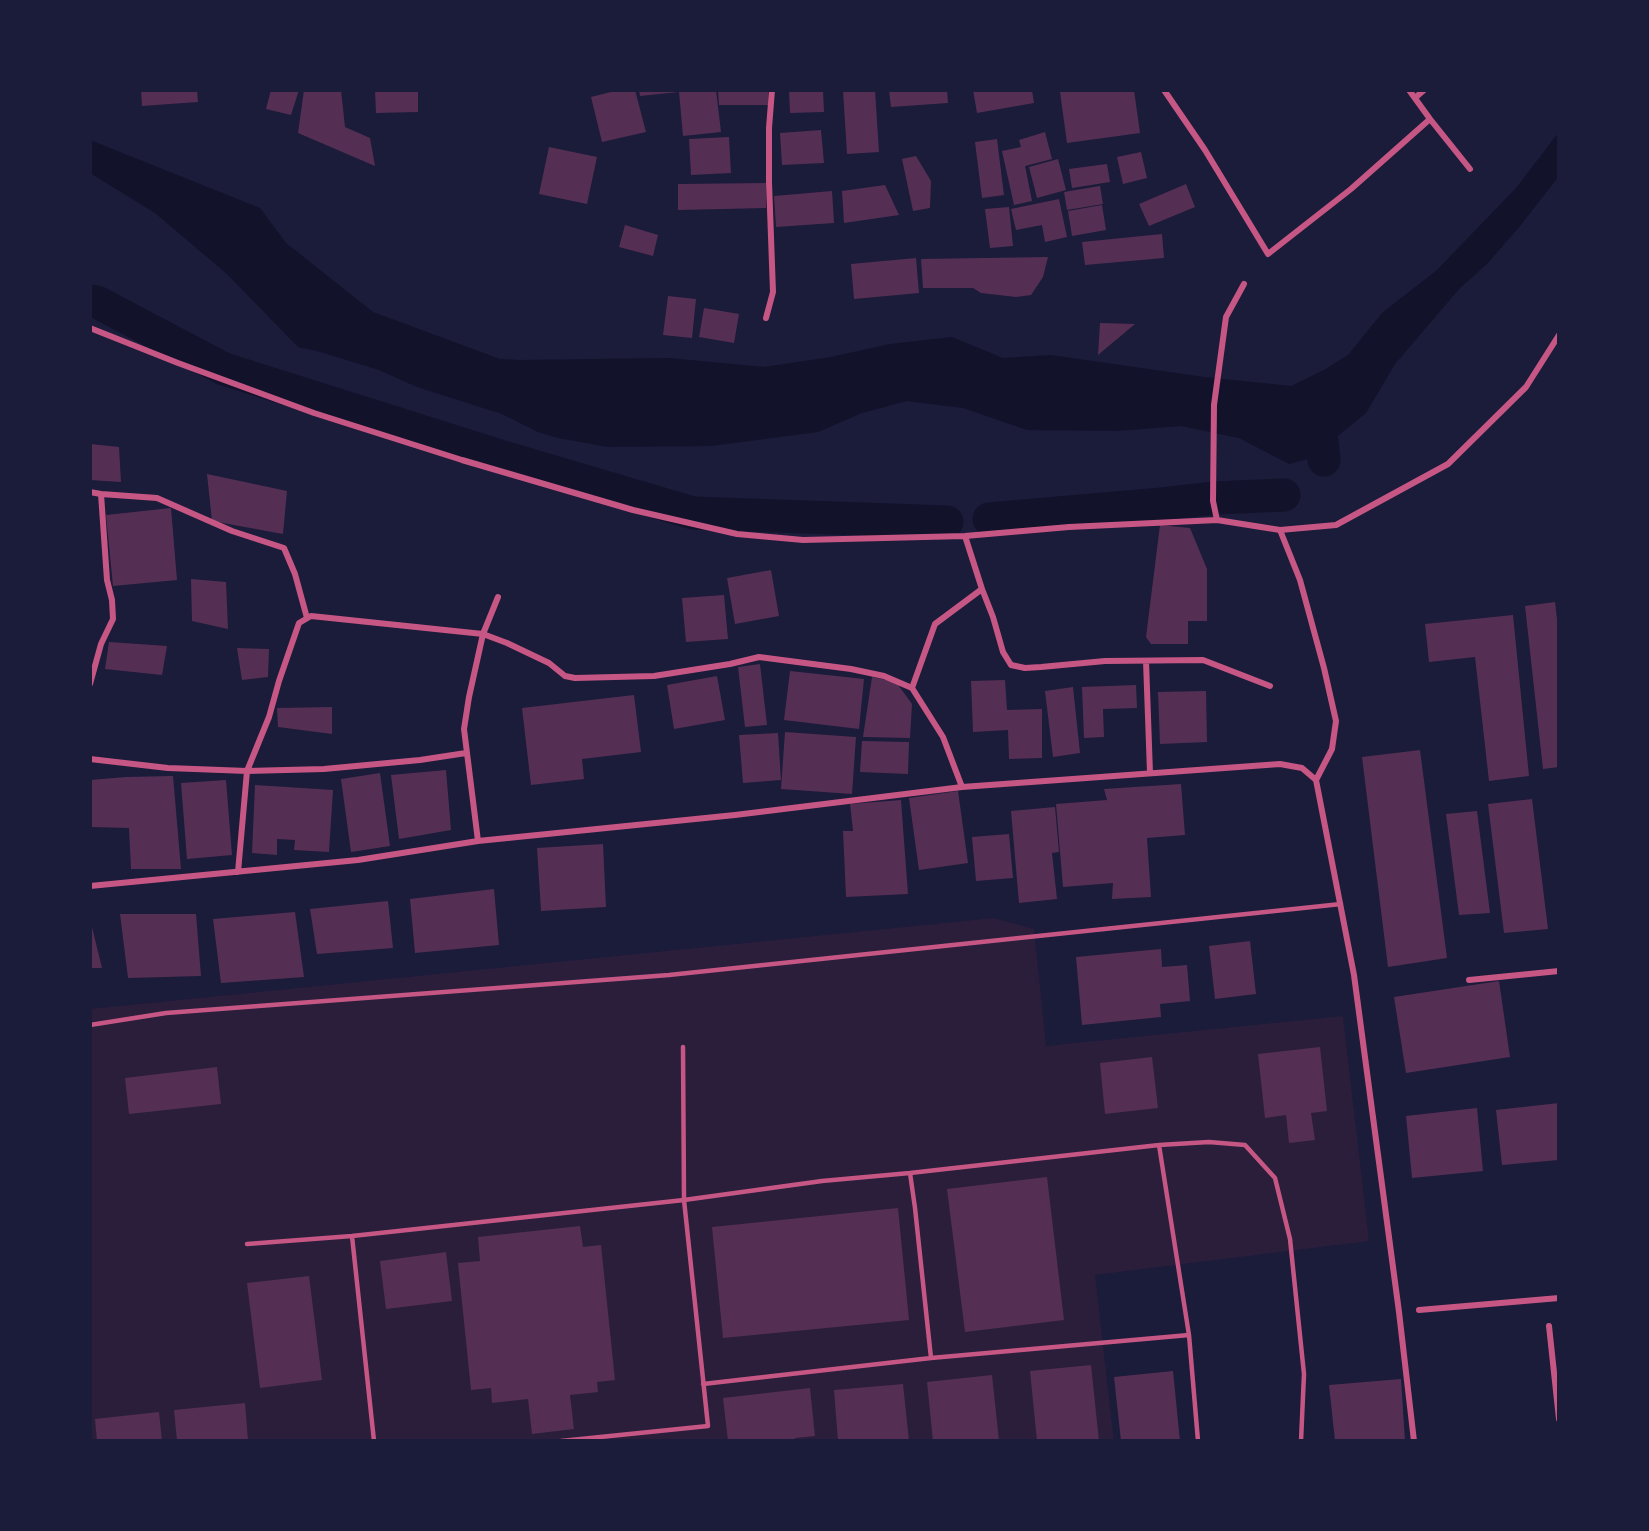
<!DOCTYPE html>
<style>
body{margin:0}
#map{position:relative;width:1649px;height:1531px;overflow:hidden;background:#1b1b3a;font-family:"Space Grotesk",sans-serif}
canvas{display:block}
.frame{position:absolute;inset:0;border:92px solid #1b1b3a;pointer-events:none}
</style>
<div id="map">
<canvas width="1649" height="1531"></canvas>
<div class="frame"></div>
</div>
<script>
const g = document.querySelector('canvas').getContext('2d');
g.lineJoin = 'round';
function paint(path, color) { g.fillStyle = color; g.fill(path, 'evenodd'); }
const shape = rows => new Path2D(rows.map(r => 'M' + r).join(''));
function trace(path, color, width, dash) { g.strokeStyle = color; g.lineWidth = width; g.lineCap = dash ? 'butt' : 'round'; g.setLineDash(dash || []); g.stroke(path); }
paint(shape([
 [994,918,1034,929,1046,1046,1343,1016,1369,1241,1095,1275,1114,1441,90,1441,90,1009]
]), '#2a1e3b');
paint(shape([
 [1559,132,1559,176,1520,226,1487,264,1460,288,1395,364,1366,413,1311,458,1289,464,1239,438,1181,426,1118,431,1027,430,963,408,907,401,862,413,818,432,711,446,608,447,558,438,538,432,502,414,417,387,379,370,317,351,298,347,227,274,155,213,90,173,90,140,260,208,286,243,373,312,500,359,520,360,669,358,764,367,831,357,890,344,952,337,1003,358,1051,355,1204,377,1291,386,1324,370,1348,355,1382,313,1437,270,1516,188]
]), '#12122b');
trace(shape([
 [90,301,97,302,224,369,503,457,693,513,947,522],
 [1318,409,1324,460],
 [989,519,1162,504,1215,498,1284,495]
]), '#12122b', 33);
paint(shape([
 [141,90,197,90,198,102,142,106],
 [271,90,299,90,291,115,266,109],
 [304,90,341,90,345,127,370,138,375,166,298,133],
 [375,90,418,90,418,112,376,113],
 [619,90,635,90,646,132,602,142,591,97],
 [639,90,716,90,721,132,683,136,679,92,640,96],
 [718,90,768,90,768,105,719,105],
 [789,90,823,90,824,112,790,113],
 [843,90,875,90,879,152,847,154],
 [889,90,947,90,948,103,891,107],
 [973,90,1032,90,1034,103,977,113],
 [1077,90,1134,90,1140,133,1067,143,1060,92],
 [821,130,824,163,782,165,780,133],
 [1045,132,1052,159,1025,166,1032,201,1014,205,1002,151,1021,147,1019,140],
 [729,137,731,173,691,175,689,139],
 [997,139,1004,195,982,198,975,142],
 [549,147,597,157,587,204,539,194],
 [1141,152,1147,178,1123,184,1117,157],
 [916,156,931,181,930,208,913,211,902,159],
 [1058,159,1066,190,1037,198,1029,167],
 [1107,164,1110,182,1072,188,1069,169],
 [766,183,766,208,678,210,678,184],
 [1186,184,1195,207,1149,226,1139,204],
 [885,185,899,215,844,223,842,191],
 [1100,186,1103,204,1067,210,1064,192],
 [832,191,834,223,776,227,774,196],
 [1059,199,1067,237,1045,242,1042,225,1016,230,1011,209],
 [1102,205,1106,230,1072,236,1068,211],
 [1009,207,1013,246,990,248,985,209],
 [625,225,658,235,653,256,619,247],
 [1162,234,1164,258,1085,265,1082,242],
 [1048,257,1043,277,1031,295,1016,297,981,293,973,288,923,288,921,259],
 [916,258,919,293,854,299,851,264],
 [668,296,696,299,692,338,663,335],
 [704,308,739,314,734,343,699,337],
 [1100,323,1135,324,1098,355],
 [90,444,119,447,121,482,90,480],
 [207,474,287,491,283,534,212,521],
 [171,508,177,580,113,586,106,515],
 [1160,525,1190,528,1207,569,1207,621,1188,621,1188,644,1151,644,1146,637],
 [771,570,779,616,735,624,727,578],
 [191,579,226,582,228,629,192,621],
 [724,595,728,639,686,642,682,598],
 [1555,602,1559,637,1559,767,1543,769,1525,606],
 [1513,615,1529,776,1489,781,1475,657,1429,662,1425,624],
 [109,642,167,646,162,675,105,669],
 [237,648,269,649,268,677,242,680],
 [760,664,767,725,745,727,738,667],
 [790,671,864,679,859,729,784,720],
 [717,676,725,720,674,729,667,685],
 [872,677,896,682,912,704,910,738,863,737],
 [1005,680,1007,710,1042,709,1042,758,1009,759,1008,730,973,732,971,681],
 [1136,685,1137,708,1103,709,1104,737,1084,738,1082,687],
 [1073,687,1080,753,1053,757,1045,691],
 [1206,691,1207,742,1160,744,1158,692],
 [634,695,641,752,582,759,584,779,531,785,522,708],
 [332,707,332,734,278,727,277,708],
 [785,732,856,737,852,794,781,789],
 [778,733,781,780,743,783,739,735],
 [862,741,909,742,908,774,860,772],
 [1420,750,1447,958,1388,967,1362,757],
 [446,770,451,830,399,839,391,775],
 [380,773,390,846,351,852,341,779],
 [173,776,181,869,131,869,129,828,90,827,90,780,126,777],
 [226,780,232,855,187,859,181,783],
 [1181,784,1185,835,1147,838,1151,897,1112,899,1113,883,1063,887,1056,804,1107,800,1104,789],
 [255,785,333,790,329,852,294,850,295,840,277,839,277,855,252,853],
 [958,791,968,863,919,870,909,798],
 [1532,799,1548,929,1504,933,1488,804],
 [901,800,908,894,846,897,843,831,853,831,850,804],
 [1055,807,1059,852,1052,853,1057,899,1019,903,1011,811],
 [1477,811,1490,913,1459,915,1446,814],
 [1009,834,1013,878,976,881,972,837],
 [603,844,606,907,541,911,537,848],
 [494,889,499,945,415,953,410,899],
 [388,901,393,948,317,954,310,909],
 [295,912,304,977,221,983,213,919],
 [120,914,196,914,201,976,128,978],
 [90,923,91,923,102,968,90,968],
 [1250,941,1256,994,1215,999,1209,946],
 [1161,949,1162,967,1187,965,1190,1001,1160,1004,1161,1017,1082,1025,1076,957],
 [1499,981,1510,1057,1406,1073,1394,997],
 [1320,1047,1327,1111,1311,1113,1315,1140,1289,1143,1286,1115,1265,1118,1258,1054],
 [1152,1057,1158,1108,1105,1114,1100,1063],
 [217,1067,221,1104,129,1114,125,1078],
 [1559,1103,1559,1160,1502,1165,1496,1110],
 [1477,1108,1483,1171,1412,1178,1406,1116],
 [1047,1177,1064,1320,965,1332,947,1189],
 [898,1208,909,1320,723,1338,712,1227],
 [580,1226,583,1247,601,1245,615,1380,597,1382,598,1392,570,1395,574,1429,532,1434,528,1399,492,1403,491,1388,471,1390,458,1263,480,1261,478,1237],
 [446,1252,452,1301,386,1309,380,1261],
 [309,1276,322,1380,260,1388,247,1283],
 [1091,1365,1099,1441,1037,1441,1030,1371],
 [1173,1371,1180,1441,1121,1441,1114,1377],
 [992,1375,999,1441,933,1441,927,1382],
 [1401,1379,1405,1441,1335,1441,1329,1385],
 [903,1384,909,1441,838,1441,834,1390],
 [810,1388,815,1436,795,1438,795,1441,728,1441,723,1398],
 [245,1403,248,1441,177,1441,174,1410],
 [159,1412,162,1441,97,1441,95,1419]
]), '#542f53');
trace(shape([
 [90,1025,166,1013,669,975,1341,904],
 [1159,1145,1189,1335,1198,1441],
 [910,1173,1159,1145,1209,1142,1245,1145,1275,1178,1290,1239,1304,1374,1301,1441],
 [352,1236,374,1441],
 [247,1244,352,1236,684,1200,822,1181,910,1173,915,1208,931,1358],
 [703,1384,931,1358,1189,1335],
 [561,1441,708,1426,684,1200,683,1047]
]), '#c65784', 4.5);
trace(shape([
 [1164,90,1205,150,1268,254,1351,189,1430,119],
 [1409,90,1430,119,1470,169],
 [1415,98,1424,90],
 [766,318,773,292,769,182,769,128,772,90],
 [90,328,178,363,314,413,462,460,633,510,737,534,803,540,965,536,1069,527,1217,520,1280,530,1336,525,1448,464,1526,387,1559,335],
 [90,492,101,494],
 [1217,520,1213,501,1214,405,1226,317,1244,284],
 [1280,530,1300,580,1324,668,1336,721,1332,749,1316,780],
 [982,589,993,617,1003,652,1011,665,1025,668,1041,667,1105,661,1203,660,1270,686],
 [1146,661,1150,773],
 [90,684,101,644,113,619,112,600,107,580,101,494,157,498,232,531,284,548,295,574,307,618],
 [912,688,935,624,982,589,965,536],
 [90,759,168,768,247,771,324,769,420,760,466,753],
 [478,841,464,729,469,697,483,634,498,597],
 [238,872,247,771,269,717,279,681,299,623,311,616,483,634,507,643,549,663,565,676,575,678,654,676,730,664,759,657,851,669,884,676,912,688,943,737,962,787],
 [90,886,358,860,478,841,735,815,962,787,1280,764,1302,768,1316,780,1354,975,1399,1312,1414,1441],
 [1469,980,1559,971],
 [1419,1310,1559,1298],
 [1549,1326,1559,1419]
]), '#c65784', 6);
</script>
